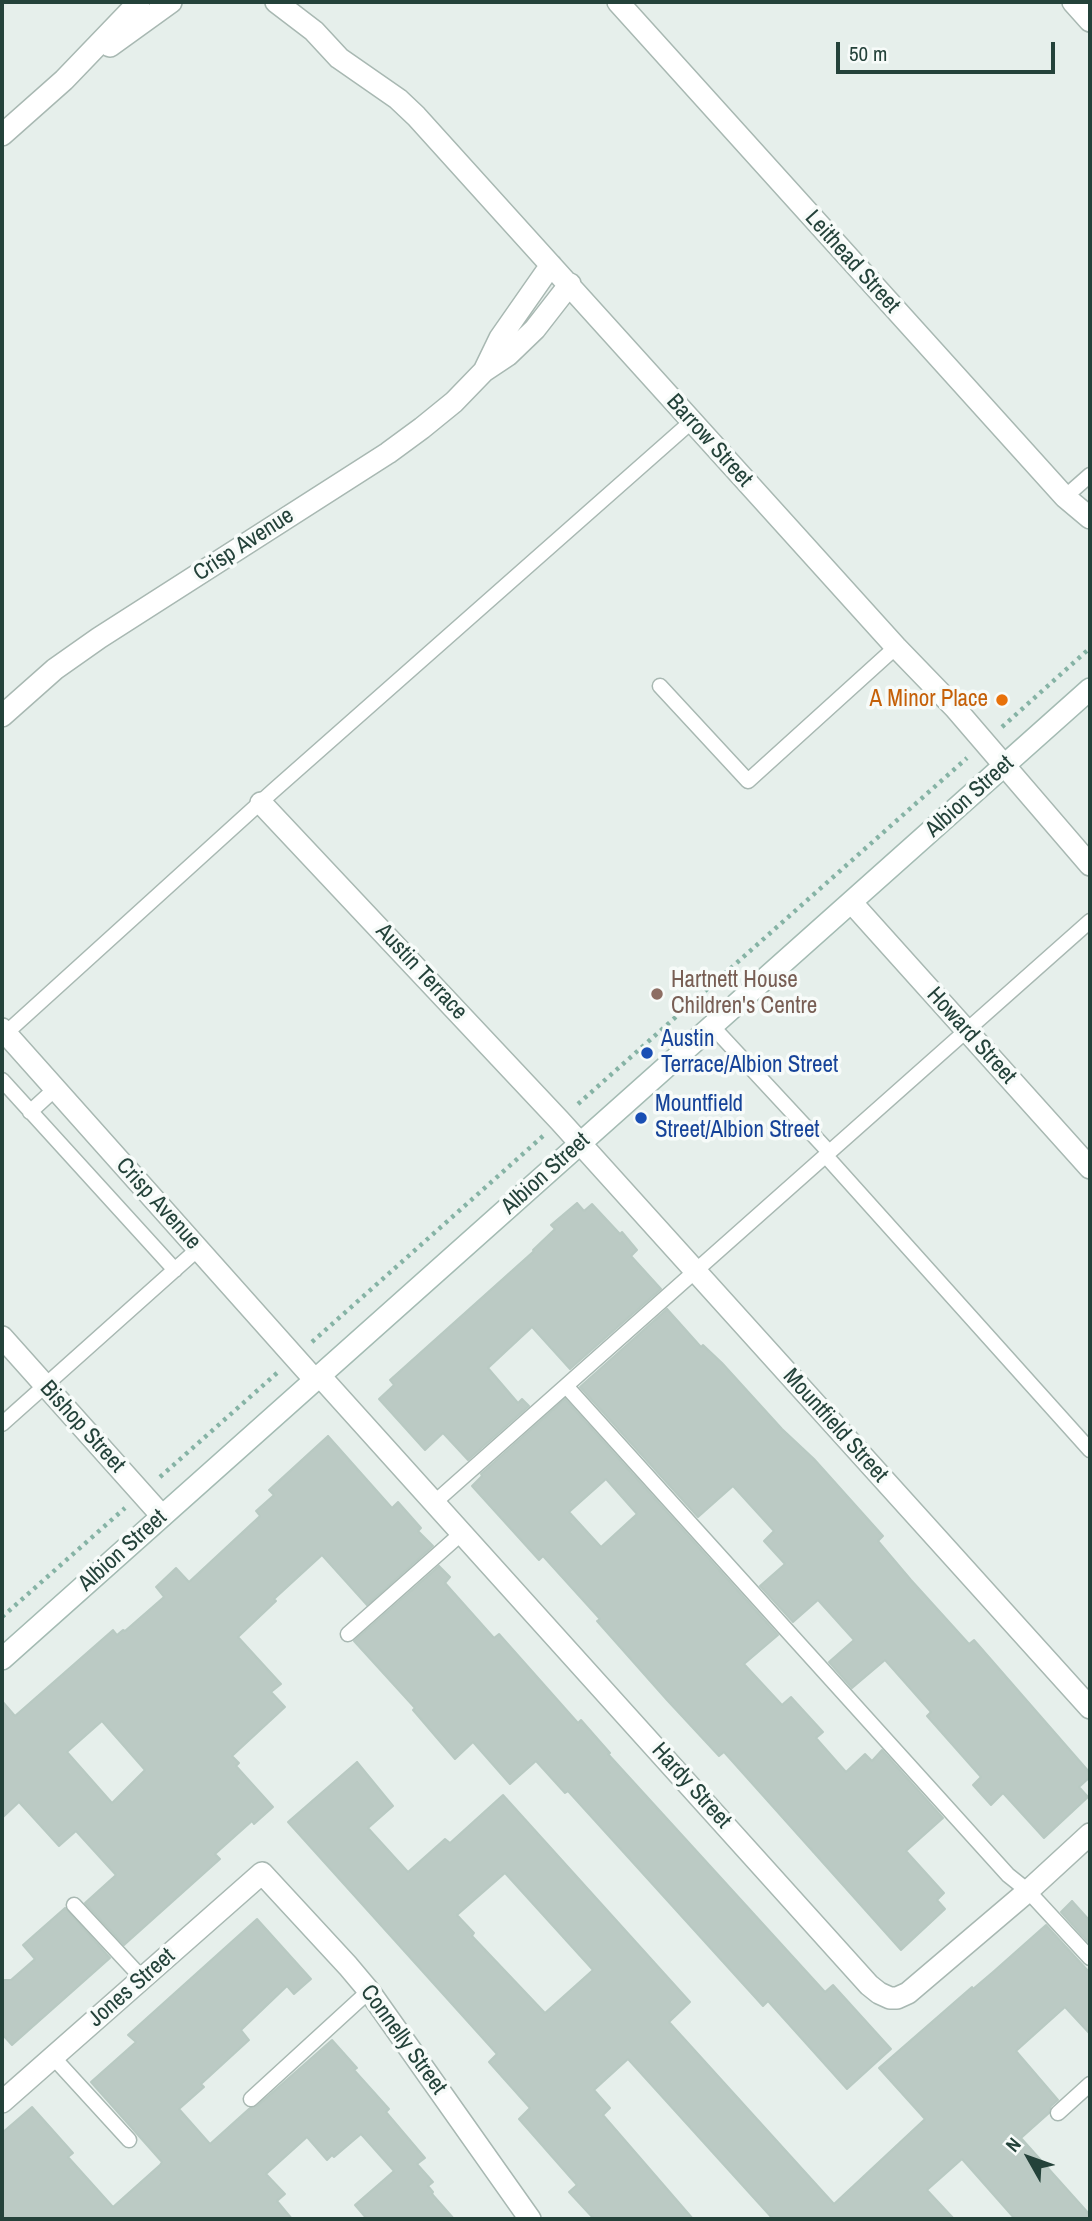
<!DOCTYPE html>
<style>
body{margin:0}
#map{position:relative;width:1092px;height:2221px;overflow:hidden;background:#e6efeb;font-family:"Archivo Narrow",sans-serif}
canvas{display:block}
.frame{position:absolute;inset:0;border:4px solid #24423a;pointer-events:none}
.north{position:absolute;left:994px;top:2123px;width:70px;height:70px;-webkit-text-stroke:5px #f7fbf9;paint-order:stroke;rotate:310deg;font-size:19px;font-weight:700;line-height:28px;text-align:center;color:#24423a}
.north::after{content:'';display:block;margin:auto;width:24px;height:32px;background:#24423a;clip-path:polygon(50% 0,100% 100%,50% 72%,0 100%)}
.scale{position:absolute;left:836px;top:42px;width:219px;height:32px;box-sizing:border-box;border:4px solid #24423a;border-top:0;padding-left:9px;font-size:21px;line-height:24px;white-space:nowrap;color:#24423a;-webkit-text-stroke:5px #f7fbf9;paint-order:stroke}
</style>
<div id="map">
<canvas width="1092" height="2221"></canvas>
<div class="frame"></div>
<div class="north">N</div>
<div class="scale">50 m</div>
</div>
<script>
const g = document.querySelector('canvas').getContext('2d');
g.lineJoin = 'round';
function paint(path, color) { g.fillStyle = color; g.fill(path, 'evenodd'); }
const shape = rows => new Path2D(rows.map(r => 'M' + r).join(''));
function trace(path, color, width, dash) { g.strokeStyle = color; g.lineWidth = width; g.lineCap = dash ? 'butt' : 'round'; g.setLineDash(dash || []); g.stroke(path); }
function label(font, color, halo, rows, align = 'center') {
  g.font = font + ' "Archivo Narrow",sans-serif'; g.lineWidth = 7; g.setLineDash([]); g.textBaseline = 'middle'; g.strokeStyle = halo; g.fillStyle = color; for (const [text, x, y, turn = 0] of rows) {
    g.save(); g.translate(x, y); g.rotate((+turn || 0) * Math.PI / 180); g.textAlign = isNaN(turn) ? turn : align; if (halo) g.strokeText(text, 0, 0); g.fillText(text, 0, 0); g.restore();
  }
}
const building = shape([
 [577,1203,584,1211,592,1204,620,1234,622,1232,637,1250,631,1256,661,1289,570,1369,532,1327,488,1368,518,1403,522,1399,529,1406,468,1460,443,1433,425,1450,379,1399,394,1385,390,1380,534,1251,533,1250,555,1229,551,1225,577,1203],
 [667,1309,701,1347,703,1345,722,1363,782,1429,814,1459,883,1536,878,1541,911,1580,969,1644,974,1640,1090,1773,1090,1777,1079,1787,1088,1797,1044,1838,1003,1793,991,1805,973,1785,981,1777,927,1716,931,1712,885,1660,852,1688,829,1662,854,1640,818,1600,793,1622,760,1586,785,1564,764,1541,774,1531,733,1486,698,1517,580,1387,667,1309],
 [565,1399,778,1635,744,1664,782,1705,791,1697,823,1732,816,1738,846,1772,865,1754,872,1761,882,1750,943,1818,906,1851,944,1893,937,1900,945,1909,901,1950,724,1752,719,1756,667,1700,597,1621,600,1619,543,1556,539,1560,472,1486,482,1476,481,1474,565,1399],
 [606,1479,637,1514,601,1547,569,1512,606,1479],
 [328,1436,392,1508,398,1502,421,1528,418,1531,433,1546,367,1605,322,1555,274,1599,276,1601,238,1637,281,1684,271,1692,285,1707,232,1756,239,1763,236,1766,273,1807,254,1824,252,1821,215,1854,220,1859,124,1945,85,1903,116,1875,76,1831,59,1846,19,1802,2,1818,2,1701,15,1716,113,1630,117,1635,123,1630,125,1631,164,1597,156,1587,176,1568,189,1582,260,1516,256,1511,274,1495,269,1490,328,1436],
 [102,1721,145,1770,112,1803,67,1752,102,1721],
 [439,1566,450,1577,445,1583,494,1638,499,1634,578,1723,581,1720,610,1753,608,1754,825,1992,833,1985,891,2049,847,2089,768,2001,763,2006,568,1791,565,1793,536,1761,510,1784,473,1742,455,1759,413,1710,415,1708,354,1641,439,1566],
 [357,1762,393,1806,368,1828,408,1872,445,1839,450,1843,503,1795,690,2002,669,2022,834,2204,925,2119,879,2068,972,1987,973,1989,993,1972,1046,1925,1090,1973,1090,2034,1065,2007,1016,2051,1058,2100,1051,2106,1049,2113,1021,2138,1090,2215,1090,2219,1015,2219,962,2159,927,2190,954,2219,773,2219,628,2059,594,2090,610,2108,603,2115,693,2219,594,2219,569,2192,577,2185,519,2119,530,2108,489,2062,497,2054,288,1822,357,1762],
 [505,1873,593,1970,545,2013,472,1936,474,1933,457,1915,505,1873],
 [1072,1901,1090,1921,1090,1939,1088,1942,1061,1912,1072,1901],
 [65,1908,110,1958,12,2045,2,2034,2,1980,11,1980,35,1959,23,1945,65,1908],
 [257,1919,311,1979,294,1994,287,1986,241,2030,249,2040,201,2084,204,2087,179,2109,210,2144,250,2108,257,2106,332,2040,357,2068,354,2070,389,2109,386,2112,425,2158,417,2164,433,2182,428,2186,433,2192,432,2194,454,2219,367,2219,355,2205,394,2171,361,2134,334,2157,332,2155,327,2160,307,2137,266,2174,285,2194,277,2201,292,2219,2,2219,2,2133,32,2107,73,2153,68,2157,113,2207,160,2165,162,2162,91,2082,136,2042,128,2035,257,1919]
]);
paint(building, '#bbcac4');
trace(building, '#b8c9c2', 2);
const lane = shape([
 [1065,497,1090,475],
 [660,686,748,781,896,647],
 [712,1026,829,1152],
 [6,1033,273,791,691,422],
 [2,1080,175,1270],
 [30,1112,55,1089],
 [826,1156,1090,1450],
 [566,1386,1008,1875,1028,1891,1090,1958],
 [2,1424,198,1249],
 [435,1502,1090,921],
 [348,1634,463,1532],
 [74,1905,142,1978],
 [53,2057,129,2140],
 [251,2099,369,1991],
 [1058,2113,1090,2084]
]);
const street = shape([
 [276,2,314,31,339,58,398,99,416,116,896,647,955,708,1090,865],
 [618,2,1065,497,1090,518],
 [1073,2,1090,21],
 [110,46,171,2],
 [2,135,64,80,139,2],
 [485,369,500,338,551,265],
 [2,716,55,669,99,638,388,453,422,428,454,402,484,371,508,355,535,329,570,284],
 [261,803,560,1121,1090,1708],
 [852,903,1090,1168],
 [2,1029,315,1380],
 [2,1337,162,1516],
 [320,1376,869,1985,879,1993,890,1998,897,1998,908,1993,1028,1891,1090,1834],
 [2,2102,262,1873,348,1966,369,1991,530,2219]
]);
const secondary = shape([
 [2,1659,1090,689]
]);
trace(lane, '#a8b8b2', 17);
trace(street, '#a8b8b2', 24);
trace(secondary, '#a4bbb3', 24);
trace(shape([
 [1002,727,1090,648],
 [578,1104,967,758],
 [312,1342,543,1136],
 [160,1477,277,1373],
 [2,1617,125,1508]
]), '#86b3a5', 4.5, [3.5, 5]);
trace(lane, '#fff', 14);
trace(street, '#fff', 21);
trace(secondary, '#fff', 21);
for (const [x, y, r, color] of [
 [1002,700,7,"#e8710a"],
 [657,994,7,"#8d6e63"],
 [647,1053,7,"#1a4fb4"],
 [641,1118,7,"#1a4fb4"]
]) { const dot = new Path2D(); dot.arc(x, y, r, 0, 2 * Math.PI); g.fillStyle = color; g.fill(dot); trace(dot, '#f7fbf9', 2.5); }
label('23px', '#24423a', '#f7fbf9', [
 ["Leithead Street",852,262,48],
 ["Barrow Street",709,441,48],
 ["Crisp Avenue",244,545,-33],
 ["Albion Street",970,797,-42],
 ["Austin Terrace",421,972,47],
 ["Howard Street",971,1036,48],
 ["Albion Street",546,1174,-42],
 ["Crisp Avenue",158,1204,48],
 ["Mountfield Street",835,1426,48],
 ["Bishop Street",82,1427,48],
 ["Albion Street",123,1551,-42],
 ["Hardy Street",691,1786,48],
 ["Jones Street",132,1988,-41],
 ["Connelly Street",403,2040,54]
]);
label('23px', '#c56008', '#f7fbf9', [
 ["A Minor Place",988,700]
], 'right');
label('23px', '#785e54', '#f7fbf9', [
 ["Hartnett House",671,981],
 ["Children's Centre",671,1007]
], 'left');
label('23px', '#164399', '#f7fbf9', [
 ["Austin",661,1040],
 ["Terrace/Albion Street",661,1066],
 ["Mountfield",655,1105],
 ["Street/Albion Street",655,1131]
], 'left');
</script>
